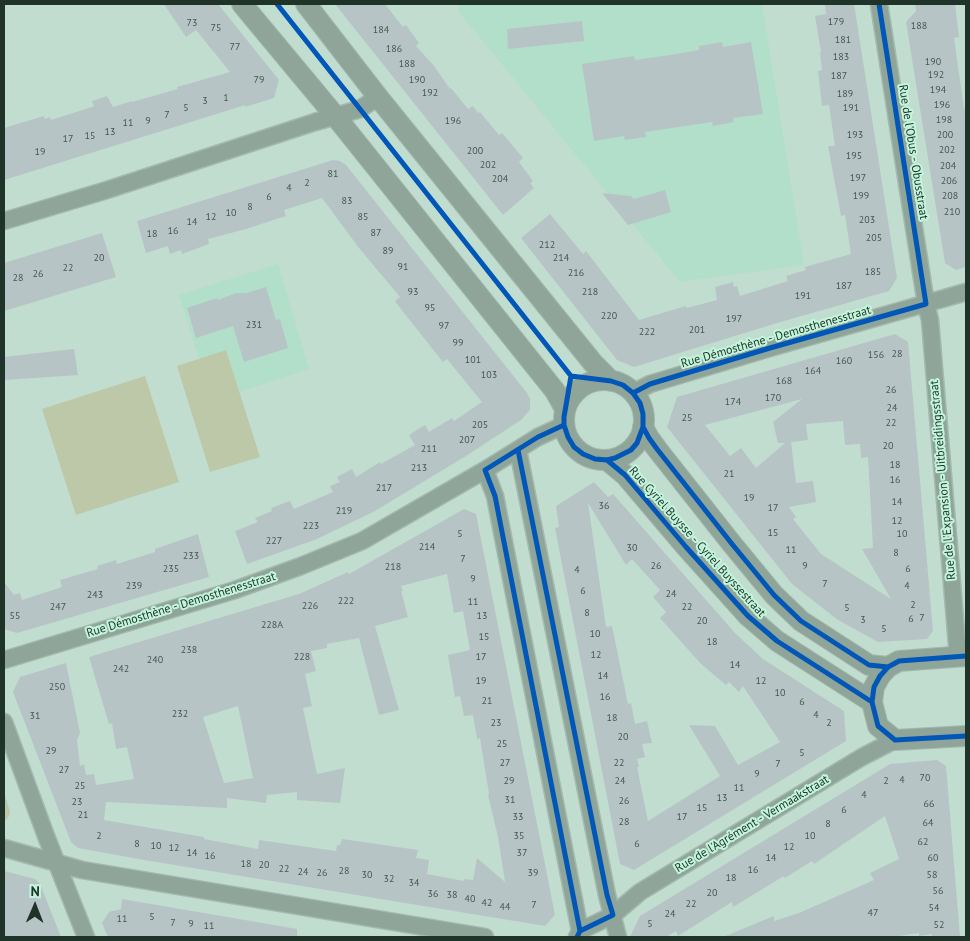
<!DOCTYPE html>
<meta charset="utf-8">
<style>
body{margin:0}
#map{position:relative;width:970px;height:941px;overflow:hidden;background:#c1ddcf;font-family:"PT Sans",sans-serif}
canvas{display:block}
.frame{position:absolute;inset:0;border:5px solid #1f3329;pointer-events:none}
.north{position:absolute;left:10px;top:881px;width:50px;height:50px;-webkit-text-stroke:4px #c3f5dc;paint-order:stroke;rotate:1deg;font-size:14px;font-weight:700;line-height:20px;text-align:center;color:#1f3329}
.north::after{content:'';display:block;margin:auto;width:18px;height:22px;background:#1f3329;clip-path:polygon(50% 0,100% 100%,50% 72%,0 100%)}
</style>
<div id="map">
<canvas width="970" height="941"></canvas>
<div class="frame"></div>
<div class="north">N</div>
</div>
<script>
const g = document.querySelector('canvas').getContext('2d');
g.lineJoin = 'round';
function paint(path, color) { g.fillStyle = color; g.fill(path, 'evenodd'); }
const shape = rows => new Path2D(rows.map(r => 'M' + r).join(''));
function trace(path, color, width, dash) { g.strokeStyle = color; g.lineWidth = width; g.lineCap = dash ? 'butt' : 'round'; g.setLineDash(dash || []); g.stroke(path); }
function label(font, color, halo, rows, align = 'center') {
  g.font = font + ' "PT Sans",sans-serif'; g.lineWidth = 4; g.setLineDash([]); g.textBaseline = 'middle'; g.strokeStyle = halo; g.fillStyle = color; for (const [text, x, y, turn = 0] of rows) {
    g.save(); g.translate(x, y); g.rotate((+turn || 0) * Math.PI / 180); g.textAlign = isNaN(turn) ? turn : align; if (halo) g.strokeText(text, 0, 0); g.fillText(text, 0, 0); g.restore();
  }
}
paint(shape([
 [458,4,762,4,804,265,680,282,459,12],
 [278,264,309,369,239,392,226,350,199,359,179,295]
]), '#b2dfc9');
paint(shape([
 [226,350,260,457,210,472,177,366],
 [145,376,179,482,76,515,42,409],
 [4,792,10,812,8,818,4,821]
]), '#bdc8a8');
paint(shape([
 [164,4,218,4,279,80,274,98,245,107,245,105,226,111,4,180,4,128,44,116,45,119,50,117,51,120,92,107,94,106,92,101,107,96,113,107,132,101,132,102,178,89,177,87,230,72,196,30,186,37],
 [335,4,385,4,403,27,406,25,419,43,416,46,434,66,450,89,451,88,468,109,473,106,478,113,480,112,499,135,502,133,523,158,519,162,533,181,530,183,534,188,503,215],
 [825,4,854,4,897,278,889,291,777,323,634,367,617,360,521,238,550,214,583,254,586,251,639,320,686,306,687,308,717,300,715,287,733,282,734,287,737,286,740,296,788,281,786,276,806,270,805,267,851,254,845,215,841,216,828,146,835,146,829,105,822,106,818,71,822,70,820,53,821,52,815,16,826,14],
 [915,4,955,4,959,37,954,38,964,109,966,109,966,267,956,270,945,263,906,22,916,11],
 [582,21,584,41,508,49,507,29],
 [722,42,723,47,751,42,763,114,733,118,734,122,713,126,712,122,645,132,646,137,625,140,624,136,594,141,582,64,634,56,635,60,670,55,699,50,699,46],
 [333,160,340,161,346,165,527,393,530,399,530,410,521,420,466,456,375,511,317,539,247,564,235,531,258,522,255,518,272,511,271,508,290,501,294,509,333,492,330,486,340,482,337,477,352,469,356,477,380,462,381,464,415,445,409,435,425,425,429,432,452,418,454,421,482,402,447,359,443,362,404,313,395,301,400,297,359,248,322,198,284,210,286,216,246,229,208,239,209,244,182,254,181,250,170,254,168,246,146,253,137,221],
 [665,190,671,212,628,225,602,193,631,196,634,199],
 [102,233,116,277,4,311,4,263],
 [266,287,276,320,280,319,288,348,244,362,233,326,196,338,187,308,217,298,218,300,236,293,247,293],
 [895,334,908,342,933,631,927,639,878,642,838,620,792,584,667,427,677,397],
 [802,399,773,422,778,443,785,443,756,468,741,448,730,456,705,425],
 [843,421,845,445,860,444,861,458,868,457,873,548,862,549,891,599,821,554,793,519,796,517,789,507,816,502,813,481,796,483,791,442,808,440,806,424],
 [74,349,78,375,4,380,4,357],
 [594,482,608,497,613,494,735,633,763,659,844,711,846,741,634,870,620,864,555,528,559,527,556,506],
 [588,503,626,565,632,559,660,590,653,597,666,612,660,618,700,663,726,685,729,682,739,692,743,686,780,742,738,765,715,726,689,725,720,776,648,821,637,767,639,767,637,759,645,757,642,744,652,743,647,721,635,724,631,703,628,704,612,626,606,627],
 [464,509,476,514,555,915,545,926,144,860,78,848,71,842,13,692,20,677,66,663,80,733,77,740,80,766,84,764,86,775,94,774,96,785,134,779,127,747,116,749,112,723,109,724,89,657,299,594,348,572,349,574],
 [447,574,454,613,463,611,470,650,448,655,455,697,460,696,464,716,473,715,477,739,480,738,489,794,488,795,498,837,505,882,477,858,473,880,464,879,464,881,427,874,429,860,416,858,418,850,342,839,340,845,337,845,336,851,259,840,258,849,204,839,204,837,104,820,106,802,227,808,227,798,266,803,267,795,297,792,297,800,340,803,345,768,317,774,303,708,312,706,305,674,316,671,311,651,327,648,327,644,359,638,379,715,399,710,375,626,408,617,401,591,403,591,401,586],
 [238,706,253,778,224,783,203,717],
 [198,534,209,577,17,633,4,629,4,582,14,595,20,593,22,600,62,587,60,580,98,569,97,566,116,560,117,564,155,552,155,549],
 [937,760,946,766,960,937,932,937,932,934,919,936,919,933,892,937,723,937,774,916,774,921,799,913,874,880,870,873,899,859,885,816,814,864,812,861,785,878,784,876,733,907,732,902,678,936,676,931,666,937,630,937,640,916,890,764],
 [4,871,35,879,40,884,61,937,4,937],
 [122,899,297,929,297,937,108,937,102,923,109,912,121,909]
]), '#b7c4c6');
const minor = shape([
 [879,4,926,304,930,320,958,656],
 [4,221,107,190,315,122,360,109,378,97],
 [633,393,650,384,770,348,966,292],
 [518,450,607,895,618,937],
 [485,470,495,496,580,931],
 [4,660,235,590,301,566,362,541,485,470,538,437,564,425],
 [4,722,46,836,86,937],
 [4,848,82,870,485,937],
 [577,937,580,931,613,915,640,892,862,757,895,740]
]);
const tertiary = shape([
 [242,4,336,117,555,391,565,409],
 [306,4,378,97,593,363,611,381],
 '564 420a40 40 0 1 1 80 0a40 40 0 1 1-80 0Z',
 [643,427,649,438,657,449,732,544,774,595,801,621,869,665,888,667],
 [607,460,625,475,686,547,748,616,777,641,872,702],
 [966,656,899,661,888,667,880,676,874,687,872,702,878,726,895,740,966,736]
]);
trace(minor, '#a3b9ae', 19);
trace(tertiary, '#a3b9ae', 22);
trace(minor, '#8fa59a', 16);
trace(tertiary, '#8fa59a', 20);
trace(shape([
 [277,4,571,376,611,381,623,385,633,393,640,403,643,414,643,427,637,443,631,450,615,458,607,460,595,459,583,454,574,447,568,437,564,425,564,417,571,376],
 [633,393,650,384,770,348,926,304,879,4],
 [564,425,538,437,485,470,495,496,580,931],
 [643,427,649,438,657,449,732,544,774,595,801,621,869,665,888,667],
 [518,450,607,895,613,915,580,931,577,937],
 [607,460,625,475,686,547,748,616,777,641,872,702],
 [966,656,899,661,888,667,880,676,874,687,872,702,878,726,895,740,966,736]
]), '#0057b8', 5);
label('10px', '#455750', null, [
 ["179",836,22],
 ["73",192,23],
 ["188",919,26],
 ["75",216,28],
 ["184",381,30],
 ["181",843,40],
 ["77",235,47],
 ["186",394,49],
 ["183",841,57],
 ["190",933,62],
 ["188",407,64],
 ["192",936,75],
 ["187",839,76],
 ["79",259,80],
 ["190",417,80],
 ["194",938,90],
 ["192",430,93],
 ["189",845,94],
 ["1",226,98],
 ["3",205,101],
 ["196",942,105],
 ["5",186,108],
 ["191",851,108],
 ["7",167,115],
 ["198",944,120],
 ["9",148,121],
 ["196",453,121],
 ["11",128,123],
 ["13",110,132],
 ["193",855,135],
 ["200",945,135],
 ["15",90,136],
 ["17",68,139],
 ["202",947,150],
 ["200",475,151],
 ["19",40,152],
 ["195",854,156],
 ["202",488,165],
 ["204",948,166],
 ["81",333,174],
 ["197",858,178],
 ["204",500,179],
 ["206",949,181],
 ["2",307,183],
 ["4",289,188],
 ["199",861,196],
 ["208",950,196],
 ["6",269,197],
 ["83",347,201],
 ["8",250,207],
 ["210",952,212],
 ["10",231,213],
 ["12",211,217],
 ["85",363,217],
 ["203",867,220],
 ["14",192,222],
 ["16",173,231],
 ["87",376,233],
 ["18",152,234],
 ["205",874,238],
 ["212",547,245],
 ["89",388,251],
 ["20",99,258],
 ["214",561,258],
 ["91",403,267],
 ["22",68,268],
 ["185",873,272],
 ["216",576,273],
 ["26",38,274],
 ["28",18,278],
 ["187",844,286],
 ["93",413,292],
 ["218",590,292],
 ["191",803,296],
 ["95",430,308],
 ["220",609,316],
 ["197",734,319],
 ["231",254,325],
 ["97",444,326],
 ["201",697,330],
 ["222",647,332],
 ["99",458,343],
 ["28",897,354],
 ["156",876,355],
 ["101",473,360],
 ["160",844,361],
 ["164",813,371],
 ["103",489,375],
 ["168",784,381],
 ["26",891,390],
 ["170",773,398],
 ["174",733,402],
 ["24",892,408],
 ["25",687,418],
 ["22",891,423],
 ["205",480,425],
 ["207",467,440],
 ["20",888,446],
 ["211",429,449],
 ["18",895,465],
 ["213",419,468],
 ["21",729,474],
 ["16",895,480],
 ["217",384,488],
 ["19",749,498],
 ["14",897,502],
 ["36",604,506],
 ["17",773,508],
 ["219",344,511],
 ["12",897,521],
 ["223",311,526],
 ["15",773,533],
 ["5",460,534],
 ["10",902,534],
 ["227",274,541],
 ["214",427,547],
 ["30",632,548],
 ["11",791,550],
 ["8",896,553],
 ["233",191,556],
 ["7",463,559],
 ["26",656,566],
 ["9",805,566],
 ["218",393,567],
 ["235",171,569],
 ["6",908,569],
 ["4",577,570],
 ["9",473,579],
 ["7",825,584],
 ["239",134,586],
 ["4",907,586],
 ["6",583,591],
 ["24",671,594],
 ["243",95,595],
 ["222",346,601],
 ["11",473,602],
 ["2",913,605],
 ["226",310,606],
 ["247",58,607],
 ["22",687,607],
 ["5",847,608],
 ["8",587,613],
 ["55",15,616],
 ["13",482,616],
 ["7",922,618],
 ["6",911,619],
 ["3",863,620],
 ["20",702,621],
 ["228A",272,625],
 ["5",884,629],
 ["10",595,634],
 ["15",484,637],
 ["18",712,642],
 ["238",189,650],
 ["12",596,655],
 ["228",302,657],
 ["17",481,657],
 ["240",155,660],
 ["14",735,665],
 ["242",121,669],
 ["14",603,676],
 ["19",481,681],
 ["12",761,681],
 ["250",57,687],
 ["10",780,693],
 ["16",605,697],
 ["21",487,701],
 ["6",802,702],
 ["232",180,714],
 ["4",816,715],
 ["31",35,716],
 ["18",612,718],
 ["23",496,723],
 ["2",829,723],
 ["20",623,737],
 ["25",502,744],
 ["29",51,751],
 ["5",802,753],
 ["27",505,763],
 ["22",619,763],
 ["7",778,764],
 ["27",64,770],
 ["9",757,774],
 ["70",925,778],
 ["4",902,780],
 ["29",509,781],
 ["24",620,781],
 ["2",886,781],
 ["25",80,786],
 ["11",739,788],
 ["4",864,795],
 ["13",722,798],
 ["31",510,800],
 ["26",624,801],
 ["23",77,802],
 ["66",929,804],
 ["15",702,808],
 ["6",844,810],
 ["21",83,815],
 ["33",518,817],
 ["17",682,817],
 ["28",624,822],
 ["64",928,823],
 ["8",828,824],
 ["2",99,836],
 ["35",519,836],
 ["10",810,836],
 ["62",923,842],
 ["8",137,844],
 ["6",637,844],
 ["10",156,846],
 ["12",789,847],
 ["12",174,848],
 ["14",192,853],
 ["37",522,853],
 ["16",210,856],
 ["14",771,858],
 ["60",933,858],
 ["18",246,864],
 ["20",264,865],
 ["22",284,869],
 ["16",753,870],
 ["28",344,871],
 ["24",303,872],
 ["26",322,873],
 ["39",533,873],
 ["30",367,875],
 ["58",932,875],
 ["18",731,878],
 ["32",389,879],
 ["34",414,883],
 ["56",938,891],
 ["20",712,893],
 ["36",433,894],
 ["38",452,895],
 ["40",470,899],
 ["42",487,903],
 ["22",691,904],
 ["7",534,905],
 ["44",505,907],
 ["54",934,908],
 ["47",873,913],
 ["24",670,914],
 ["5",152,917],
 ["11",122,919],
 ["7",173,923],
 ["9",191,924],
 ["5",650,924],
 ["52",939,925],
 ["11",209,926]
]);
label('12px', '#1f3329', '#c3f5dc', [
 ["Rue de l'Obus - Obusstraat",913,152,81],
 ["Rue Démosthène - Demosthenesstraat",776,337,-16],
 ["Rue de l'Expansion - Uitbreidingsstraat",943,480,-95],
 ["Rue Cyriel Buysse - Cyriel Buyssestraat",697,542,48],
 ["Rue Démosthène - Demosthenesstraat",181,605,-17],
 ["Rue de l'Agrément - Vermaakstraat",752,824,-31]
]);
</script>
